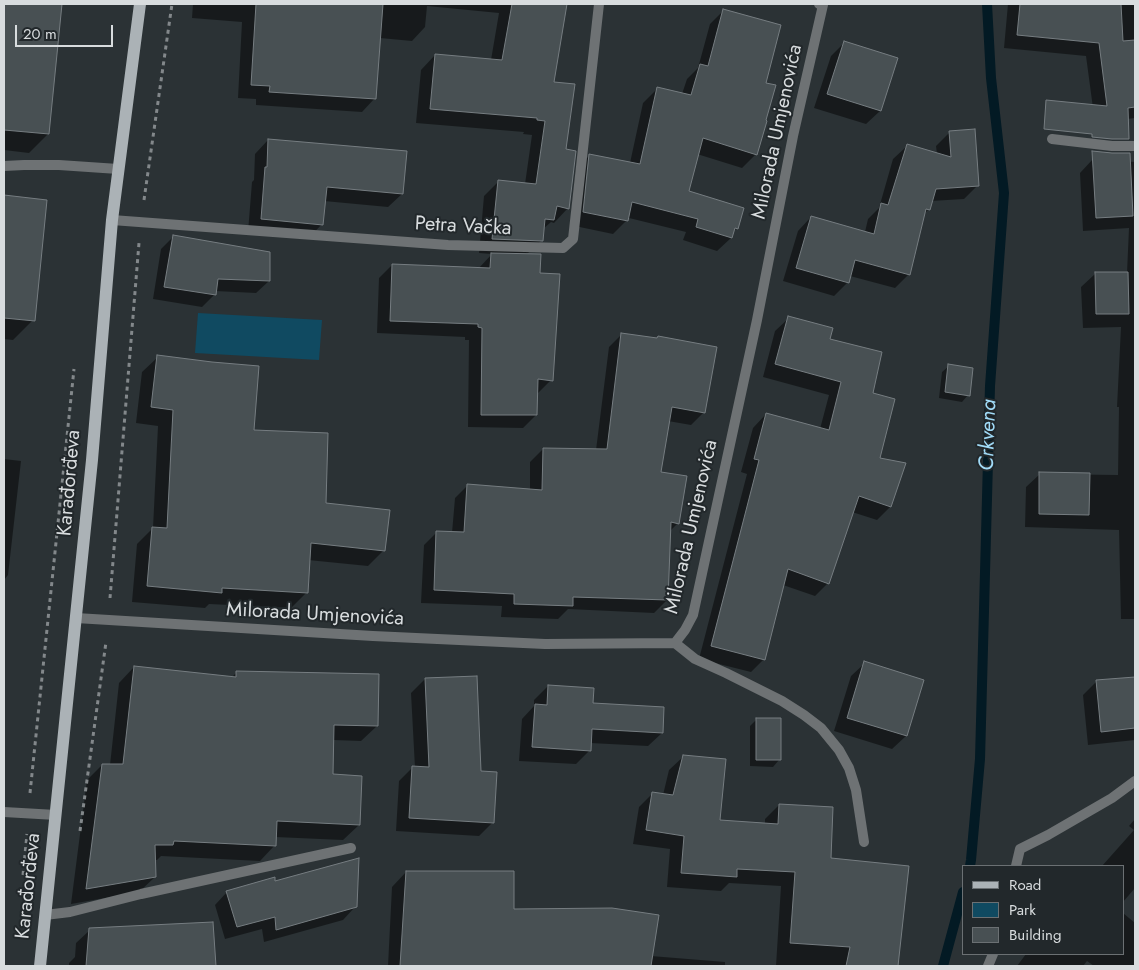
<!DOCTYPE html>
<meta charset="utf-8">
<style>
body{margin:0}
#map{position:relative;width:1139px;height:970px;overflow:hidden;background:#2b3235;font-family:Jost,sans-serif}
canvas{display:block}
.frame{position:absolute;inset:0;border:5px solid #d8dcde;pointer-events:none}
.legend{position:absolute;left:962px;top:865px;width:162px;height:90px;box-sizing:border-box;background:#22282b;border:1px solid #6b7073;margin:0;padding:6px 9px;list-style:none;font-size:15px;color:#d8dcde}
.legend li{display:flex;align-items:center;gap:10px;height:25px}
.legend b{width:25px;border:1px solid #6b7073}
.scale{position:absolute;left:15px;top:25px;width:98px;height:22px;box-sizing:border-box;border:2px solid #d8dcde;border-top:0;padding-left:6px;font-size:15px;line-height:18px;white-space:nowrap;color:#d8dcde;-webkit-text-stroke:4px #22282b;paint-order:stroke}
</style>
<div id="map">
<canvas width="1139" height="970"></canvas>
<div class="frame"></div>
<ul class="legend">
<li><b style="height:6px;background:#abb2b6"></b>Road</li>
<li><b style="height:14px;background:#104a61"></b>Park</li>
<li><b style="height:14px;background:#485053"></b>Building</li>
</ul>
<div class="scale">20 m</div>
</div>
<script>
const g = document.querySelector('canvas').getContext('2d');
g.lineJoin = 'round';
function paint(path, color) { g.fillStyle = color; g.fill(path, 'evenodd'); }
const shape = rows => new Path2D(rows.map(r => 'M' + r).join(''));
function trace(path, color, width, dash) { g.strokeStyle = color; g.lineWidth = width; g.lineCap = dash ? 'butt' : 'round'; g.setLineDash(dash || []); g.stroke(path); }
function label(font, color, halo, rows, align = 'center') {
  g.font = font + ' Jost,sans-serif'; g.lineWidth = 4; g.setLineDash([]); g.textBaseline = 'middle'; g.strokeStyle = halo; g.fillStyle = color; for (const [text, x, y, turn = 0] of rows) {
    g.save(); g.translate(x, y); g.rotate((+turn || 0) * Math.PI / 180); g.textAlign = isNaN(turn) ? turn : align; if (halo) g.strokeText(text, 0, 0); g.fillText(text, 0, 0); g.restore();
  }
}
paint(shape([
 [198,313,322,320,319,360,195,353]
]), '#104a61');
paint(shape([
 [4,4,61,4,48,134,29,153,4,150],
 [193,4,565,4,553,83,565,150,568,208,554,223,551,222,542,230,542,240,526,255,538,274,551,380,538,393,536,393,536,415,523,428,468,427,469,340,465,340,465,337,377,333,379,278,392,265,478,269,492,254,479,253,484,196,498,182,525,184,532,135,523,134,524,132,416,123,421,70,435,55,491,60,499,13,427,6,425,27,412,41,380,38,375,98,362,112,256,105,256,99,238,98,242,22,192,18],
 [1008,4,1135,4,1135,118,1095,123,1086,56,1004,48],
 [723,11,764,84,756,154,742,168,697,154,687,192,737,228,733,232,731,238,717,251,683,240,686,232,629,218,613,234,570,225,576,169,590,155,630,163,643,103,657,89,682,94,687,79,698,68,710,24],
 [844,43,896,59,880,111,866,124,814,108,831,56],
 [950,132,977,186,964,199,931,201,929,209,923,215,909,274,895,288,850,276,848,282,834,296,783,281,798,231,811,217,865,232,868,219,879,208,893,159,907,146,937,154,936,146],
 [268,140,402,194,388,207,324,201,322,224,309,238,248,232,252,182,254,180,255,154],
 [1093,159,1135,162,1135,619,1121,619,1119,530,1025,527,1026,487,1040,474,1118,475,1119,407,1117,407,1121,327,1083,328,1081,287,1095,274,1127,273,1129,228,1083,231,1080,173],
 [4,197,45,201,33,320,13,340,4,339],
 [173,237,269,281,256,293,215,291,214,295,202,307,153,299,161,249],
 [789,318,829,340,871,394,878,459,890,507,877,520,852,512,828,583,815,596,783,585,764,659,751,672,699,659,747,474,741,472,753,428,766,414,820,429,829,395,763,377,775,331],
 [622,334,704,412,691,425,668,421,660,473,678,523,669,532,667,600,654,613,568,609,558,619,501,617,502,606,421,603,424,545,437,532,452,533,455,498,468,485,530,490,530,462,543,449,596,450,609,347],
 [158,357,252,431,324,504,384,550,368,566,308,560,306,593,291,608,209,604,205,608,132,602,137,544,153,528,158,426,136,423,142,372],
 [949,366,968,395,962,402,939,398,942,372],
 [4,459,21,461,8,575,4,580],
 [865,663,906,736,892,749,834,731,851,676],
 [134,667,231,678,237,672,377,726,361,741,333,740,332,775,359,825,343,840,275,837,275,845,260,861,161,856,157,860,154,860,155,877,139,892,71,904,87,780,102,765,110,765,119,683],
 [1135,678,1135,740,1088,745,1083,695,1097,681],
 [425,679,480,772,492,823,479,836,396,831,399,781,413,767,415,768,411,693],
 [548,686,592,704,662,733,648,746,590,743,589,751,576,764,519,761,522,719,534,706,534,700],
 [757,719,779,760,773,767,750,766,750,726],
 [684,756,719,821,765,824,765,819,779,805,829,859,908,867,897,966,776,966,781,886,729,883,721,891,667,887,670,849,633,844,639,807,653,793,663,795,669,770],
 [1135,819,1135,888,1123,902,1123,866,1102,866,1134,830,1129,826],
 [406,872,513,911,651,956,725,962,725,966,472,966,469,938,434,938,433,966,388,966,392,887],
 [273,883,355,907,343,920,264,942,262,929,225,939,215,905,227,892],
 [1123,913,1135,923,1135,966,1094,966,1087,961,1083,966,1017,966,1026,954,1123,954],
 [212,923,214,966,69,966,69,963,75,957,76,943,90,930]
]), '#0007');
trace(shape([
 [970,866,971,860,980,759,990,386,1004,193,991,78,987,4],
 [943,966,963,892]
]), '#031a24', 10);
const building = shape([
 [4,4,62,4,49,134,4,130,4,4],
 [256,4,383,4,376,99,269,92,270,86,251,85,256,4],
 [512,4,567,4,554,82,575,84,566,149,576,151,569,209,557,206,554,220,545,219,543,241,492,239,498,180,536,184,545,121,537,120,537,118,430,109,435,54,502,60,512,4],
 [1020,4,1121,4,1123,41,1135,40,1135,107,1128,108,1129,139,1112,139,1092,137,1092,134,1044,129,1046,100,1107,106,1099,43,1017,35,1020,4],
 [723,9,781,25,766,83,776,85,766,120,767,121,757,155,703,138,689,191,744,208,738,229,735,228,732,238,696,227,698,219,632,202,628,221,583,212,589,154,640,164,657,87,691,95,700,64,708,66,723,9],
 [844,41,898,58,881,111,827,94,844,41],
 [975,129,979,186,936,189,930,210,926,209,910,275,855,260,849,283,796,268,811,216,874,234,881,203,888,205,907,144,951,157,949,131,975,129],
 [268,139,407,151,403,194,327,187,323,225,261,219,265,167,267,167,268,139],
 [1092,151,1112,153,1130,153,1133,216,1096,218,1092,151],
 [4,195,47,200,35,321,4,318,4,195],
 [173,235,270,252,270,281,218,279,216,295,164,287,173,235],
 [491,253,541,254,540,273,560,274,553,381,538,379,537,415,481,415,482,328,478,327,478,324,390,321,392,264,490,268,491,253],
 [1095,272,1128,272,1129,314,1096,314,1095,272],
 [788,316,833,328,830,339,882,352,873,393,895,399,880,458,906,463,891,507,859,496,829,584,788,569,765,660,711,646,759,460,754,459,766,413,829,430,841,382,775,364,788,316],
 [621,333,657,338,658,336,717,347,705,413,672,407,661,472,687,476,679,524,671,522,668,600,573,597,573,606,514,604,514,594,434,590,436,531,464,532,467,484,542,490,543,448,607,449,621,333],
 [157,355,212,362,259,366,254,430,328,433,326,503,390,510,385,551,311,543,308,593,222,588,222,593,147,586,152,527,167,528,173,410,151,407,157,355],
 [948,364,973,368,970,396,945,392,948,364],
 [1039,472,1090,473,1089,515,1039,514,1039,472],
 [864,661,924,680,907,736,847,718,864,661],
 [134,666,236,677,236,671,379,674,378,726,334,725,333,774,362,776,360,825,277,821,276,846,174,841,173,845,155,845,156,877,86,889,102,764,123,764,134,666],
 [477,676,481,771,497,772,494,823,409,818,412,766,429,767,425,678,477,676],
 [1135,677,1135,728,1101,732,1096,680,1135,677],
 [548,685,594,688,593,703,664,707,663,733,592,729,591,751,532,747,535,704,547,705,548,685],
 [756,718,781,718,781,760,756,760,756,718],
 [683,755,726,759,720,820,778,824,779,804,833,807,831,858,909,866,898,966,846,966,850,947,790,943,795,872,737,869,737,877,681,873,684,836,646,830,652,792,673,795,683,755],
 [359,858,357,907,276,930,275,917,237,927,226,891,275,877,275,881,359,858],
 [406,871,514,871,514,909,612,908,659,915,651,966,400,966,406,871],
 [213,922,216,966,86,966,89,928,213,922]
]);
paint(building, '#485053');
trace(building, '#767d81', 1);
trace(shape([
 [144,200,172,4],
 [110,598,139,243],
 [30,793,74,369],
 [80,831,106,642],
 [23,875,27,834]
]), '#83888b', 3, [4, 4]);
trace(shape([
 [1052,139,1112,146,1135,146],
 [4,166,24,165,59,165,118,169],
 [112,220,448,245,563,248,573,239,599,4],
 [76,618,373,636,545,644,675,643,685,630,693,615,757,320,793,136,823,5,819,4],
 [675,643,695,659,726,673,782,701,804,715,821,728,839,750,849,768,856,790,864,842],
 [4,812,56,815],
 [1016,866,1020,849,1048,835,1112,798,1135,781],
 [45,915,70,912,141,894,351,848],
 [988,966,993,954]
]), '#6e7274', 10);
trace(shape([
 [40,966,92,460,112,220,140,4]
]), '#abb2b6', 12);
label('20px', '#d8dcde', '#22282b', [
 ["Milorada Umjenovića",778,132,-78],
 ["Petra Vačka",463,227,3],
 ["Karađorđeva",70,483,-85],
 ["Milorada Umjenovića",692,527,-77],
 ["Milorada Umjenovića",315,615,3],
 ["Karađorđeva",29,886,-84]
]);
label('italic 21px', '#a1dbf7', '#22282b', [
 ["Crkvena",989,435,-88]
]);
</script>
